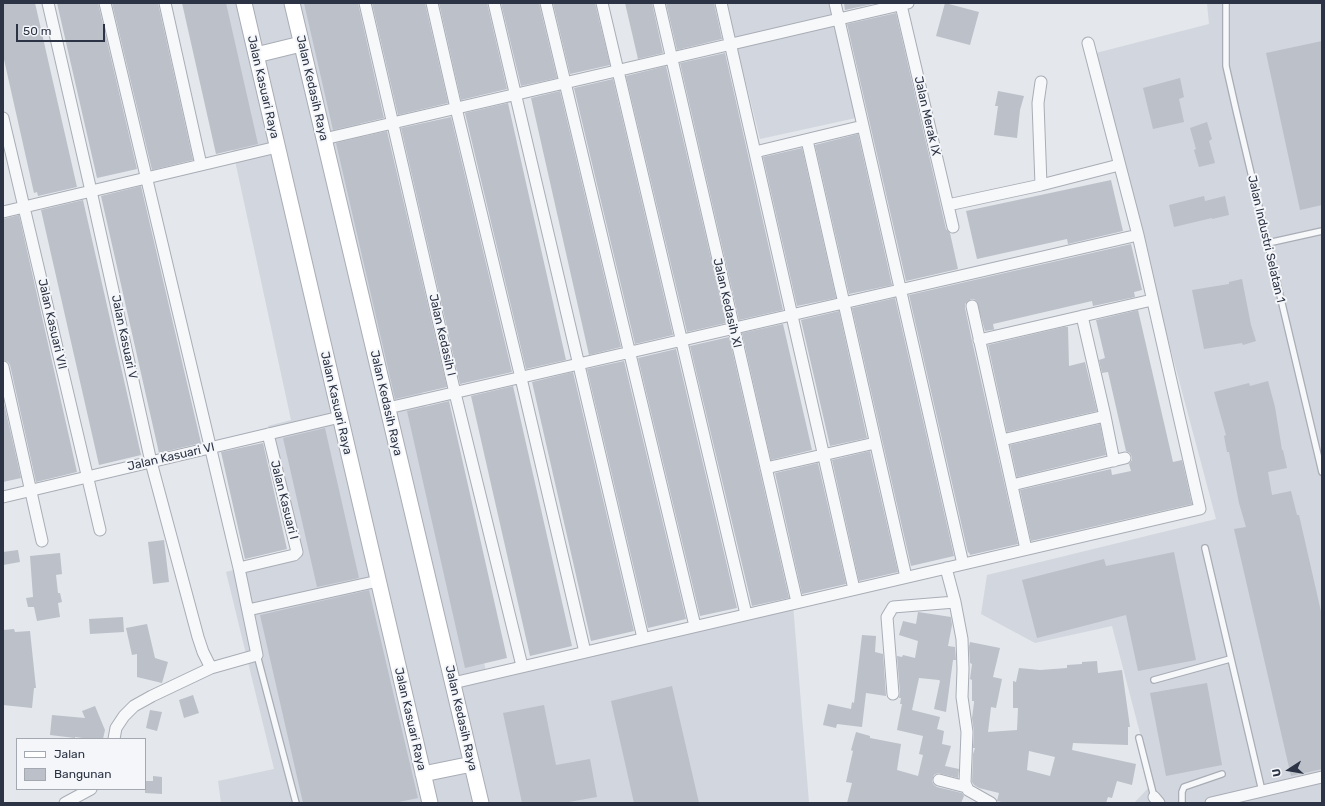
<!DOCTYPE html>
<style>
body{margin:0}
#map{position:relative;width:1325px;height:806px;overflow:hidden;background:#e4e7ec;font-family:Rubik,sans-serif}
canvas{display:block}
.frame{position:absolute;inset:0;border:4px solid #2b3344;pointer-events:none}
.legend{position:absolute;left:16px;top:738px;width:130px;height:52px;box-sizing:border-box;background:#f4f6f9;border:1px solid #a4a8b1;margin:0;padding:5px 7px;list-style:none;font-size:12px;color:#2b3344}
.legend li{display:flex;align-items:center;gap:8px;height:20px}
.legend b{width:20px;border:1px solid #a4a8b1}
.north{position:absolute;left:1269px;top:750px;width:40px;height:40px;-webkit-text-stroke:3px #f4f6f9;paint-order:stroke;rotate:258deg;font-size:11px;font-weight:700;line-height:16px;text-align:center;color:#2b3344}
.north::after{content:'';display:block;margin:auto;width:14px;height:18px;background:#2b3344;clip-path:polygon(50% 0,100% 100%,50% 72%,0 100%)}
.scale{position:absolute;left:16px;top:24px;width:89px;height:18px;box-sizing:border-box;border:2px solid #2b3344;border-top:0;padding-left:5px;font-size:12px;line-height:14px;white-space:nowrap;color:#2b3344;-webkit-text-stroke:3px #f4f6f9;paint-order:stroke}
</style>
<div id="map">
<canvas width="1325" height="806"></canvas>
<div class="frame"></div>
<ul class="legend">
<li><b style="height:5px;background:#fff"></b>Jalan</li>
<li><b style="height:11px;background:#bbc0c9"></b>Bangunan</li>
</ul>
<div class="north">U</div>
<div class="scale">50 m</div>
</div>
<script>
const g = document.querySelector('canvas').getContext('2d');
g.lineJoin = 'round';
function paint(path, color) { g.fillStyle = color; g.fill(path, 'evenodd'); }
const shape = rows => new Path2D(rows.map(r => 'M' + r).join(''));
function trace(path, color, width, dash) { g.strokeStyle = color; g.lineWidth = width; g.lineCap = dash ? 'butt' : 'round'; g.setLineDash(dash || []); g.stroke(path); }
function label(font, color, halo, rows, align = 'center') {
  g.font = font + ' Rubik,sans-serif'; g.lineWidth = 4; g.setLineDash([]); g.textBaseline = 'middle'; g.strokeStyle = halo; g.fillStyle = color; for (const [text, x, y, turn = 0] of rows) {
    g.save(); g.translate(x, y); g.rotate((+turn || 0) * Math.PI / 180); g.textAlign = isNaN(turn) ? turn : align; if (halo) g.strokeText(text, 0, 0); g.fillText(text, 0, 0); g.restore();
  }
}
paint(shape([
 [201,3,333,3,488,680,793,604,809,803,221,803,218,781,274,769,226,572,298,552,268,426,291,420],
 [726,3,831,3,856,118,760,139],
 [1207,3,1322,3,1322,803,1134,803,1153,783,1112,626,1035,643,981,614,987,575,1216,519,1092,54,1209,24]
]), '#d2d6de');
paint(shape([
 [3,3,35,3,77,187,38,196,37,192,34,193,3,55],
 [57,3,98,3,137,169,97,178],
 [112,3,158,3,193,160,152,170],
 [182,3,226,3,258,144,216,154],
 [304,3,358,3,384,118,333,130],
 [372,3,425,3,448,103,398,115],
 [439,3,487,3,507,89,461,100],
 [501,3,539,3,557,78,521,86],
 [553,3,595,3,610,65,570,74],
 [625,3,652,3,663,53,638,59],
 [666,3,714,3,722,39,677,50],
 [844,3,877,3,845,10],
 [945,3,979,12,970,45,936,36],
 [896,13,946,229,950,233,958,269,906,281,847,24],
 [1322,41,1322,205,1300,210,1266,53],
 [725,53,783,310,739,320,680,63],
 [666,66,726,323,687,332,626,76],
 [1180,78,1184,97,1179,99,1184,122,1153,129,1143,88],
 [613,79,673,335,635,344,574,88],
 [560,91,621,347,589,355,531,98],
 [998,91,1024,96,1020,110,1017,138,994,135,998,106,995,106],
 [508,103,566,360,526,369,465,113],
 [451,117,512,372,460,384,401,128],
 [1207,122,1212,139,1209,141,1215,163,1199,167,1194,150,1196,149,1190,128],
 [387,131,447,387,395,399,336,143],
 [858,134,892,285,849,294,815,145],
 [802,148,836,298,797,306,763,157],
 [1111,180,1123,231,1068,244,1067,239,977,259,966,211],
 [141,186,201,443,159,453,101,196],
 [1204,196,1205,201,1225,196,1229,215,1212,219,1212,218,1174,227,1169,205],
 [83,200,141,455,99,465,41,210],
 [19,215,77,472,36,482,10,365,8,362,3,360,3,219],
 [1131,244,1142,290,1134,292,1135,297,1093,306,1092,301,993,324,994,329,997,329,985,331,977,302,974,299,971,299,965,304,965,308,972,341,1018,544,970,555,969,552,968,553,909,295],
 [1242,279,1251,325,1256,341,1243,345,1242,343,1204,349,1192,290,1229,284,1229,282],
 [895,298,954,556,911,566,852,308],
 [1138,310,1173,462,1182,460,1192,504,1031,541,1020,490,1111,469,1112,475,1131,471,1129,464,1132,460,1132,457,1130,453,1126,451,1108,372,1102,373,1099,360,1105,358,1096,320],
 [839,311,867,438,830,446,801,320],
 [783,324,812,450,771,460,742,333],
 [1064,327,1068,327,1069,366,1085,362,1097,411,1007,432,988,345],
 [729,337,789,598,752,606,690,346],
 [676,349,737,608,700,616,638,358],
 [624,361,686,619,648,628,587,369],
 [573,372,634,631,591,641,532,382],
 [1268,381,1275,407,1282,450,1283,450,1287,468,1268,472,1272,495,1291,491,1297,515,1299,515,1322,616,1322,769,1291,776,1234,529,1246,527,1239,503,1229,452,1227,452,1224,436,1226,435,1214,392,1249,383,1250,386],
 [513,386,572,646,530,656,471,396],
 [3,399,21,478,3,482],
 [449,401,507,658,465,668,407,411],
 [1100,424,1106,455,1017,477,1010,445],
 [325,428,359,578,317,587,283,438],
 [263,443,287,549,245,559,221,452],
 [870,451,898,572,859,581,832,460],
 [818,463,846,584,802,594,775,473],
 [164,540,169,582,153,584,148,542],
 [18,550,20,562,3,565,3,552],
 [1174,552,1196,660,1138,671,1126,615,1037,638,1022,580,1104,559,1106,566],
 [60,553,62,574,56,575,58,593,60,593,62,602,58,603,60,617,37,621,34,607,28,607,26,598,33,597,30,556],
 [369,590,418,798,394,803,303,803,260,615],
 [918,612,951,617,952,625,948,646,955,647,956,660,953,660,946,712,934,709,940,681,939,680,919,678,912,710,940,717,937,729,944,731,942,744,951,746,945,766,959,769,958,778,938,773,934,775,932,781,934,785,937,787,962,793,964,796,961,803,847,803,852,783,846,782,853,751,851,750,856,732,870,736,870,738,901,744,897,770,918,776,923,755,919,754,923,736,897,730,902,704,900,704,901,698,899,698,900,693,897,656,902,657,903,655,915,658,918,641,899,635,903,621,916,624],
 [123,617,124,632,90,634,89,619],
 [147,624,155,658,168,662,162,683,137,677,137,654,132,655,126,628],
 [14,629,15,632,30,631,36,688,34,688,32,708,3,705,3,630],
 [862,635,876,636,875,652,883,654,886,696,866,693,862,727,837,724,836,728,823,725,828,704,851,709,852,702,854,703],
 [970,642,1000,648,993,677,1002,679,996,708,991,707,988,732,1017,730,1018,708,1013,708,1013,681,1016,682,1019,668,1040,670,1067,668,1067,665,1082,664,1082,662,1097,661,1098,673,1122,670,1130,727,1128,727,1128,745,1073,743,1072,750,1136,764,1132,785,1117,781,1112,798,1108,797,1106,803,1006,803,997,801,999,793,979,788,974,785,972,782,973,754,975,748,973,748,974,732,972,718,974,703,974,701,972,701,972,680,970,679,972,664,970,663,969,647],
 [1029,751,1055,757,1050,776,1027,770],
 [1207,683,1222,765,1166,776,1150,693],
 [672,686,699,803,634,803,611,701],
 [193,695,199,713,184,718,179,700],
 [544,705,556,765,590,759,597,797,563,803,522,803,503,713],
 [95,706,105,730,103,739,90,739,75,737,75,738,50,735,52,715,85,718,82,711],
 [150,710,162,712,157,731,146,728],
 [153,776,162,777,162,794,145,793,145,781,153,781]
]), '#bbc0c9');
const service = shape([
 [1226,3,1226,66,1236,110,1322,472],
 [1268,243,1322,231],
 [1205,548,1262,791],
 [257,655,296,803],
 [1154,680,1230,659],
 [1139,738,1154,797],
 [1182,803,1182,792,1184,787,1222,774]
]);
const minor = shape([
 [48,3,91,191,151,462,198,637,203,652,211,668],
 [105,3,239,568,257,655,211,668,152,696,134,706,124,716,116,728,114,739],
 [165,3,201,165],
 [365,3,455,393,522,666],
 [432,3,456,108,521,378,585,652],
 [494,3,643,638],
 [546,3,695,626],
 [602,3,746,614],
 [659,3,797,602],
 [721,3,854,589],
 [835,3,963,564],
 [901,5,953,227],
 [3,118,100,530],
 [324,139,908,3],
 [807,140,906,577],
 [755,152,863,126],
 [1041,185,1038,103,1041,82],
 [948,205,1041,185,1119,165],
 [3,212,277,147],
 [972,306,1026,549],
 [1082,316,1105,416,1114,461],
 [979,340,1152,300],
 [3,367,42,541],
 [388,408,1138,235],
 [1002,440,1105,416],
 [766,468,875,443],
 [1012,485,1125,458],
 [3,497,340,417],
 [239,568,294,555,297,552,268,434],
 [946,568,955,602,962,639,963,669,962,697,967,732,965,783,968,790,991,803],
 [248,610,378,581],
 [453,683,1200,509,1138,235,1088,43],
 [893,694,887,617,893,607,955,602],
 [939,780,966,787],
 [1154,797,1159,803],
 [65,803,91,789],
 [1211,803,1322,777]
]);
const secondary = shape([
 [244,3,430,803],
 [292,3,481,803],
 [256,55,301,44],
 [423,774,472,764]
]);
trace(service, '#a9adb6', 8);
trace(minor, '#a9adb6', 13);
trace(secondary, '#a9adb6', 17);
trace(service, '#f7f8fa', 5.5);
trace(minor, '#f7f8fa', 11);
trace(secondary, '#fff', 15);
label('12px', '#2b3344', '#f4f6f9', [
 ["Jalan Kasuari Raya",263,87,77],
 ["Jalan Kedasih Raya",312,88,77],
 ["Jalan Merak IX",927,116,77],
 ["Jalan Industri Selatan 1",1266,239,77],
 ["Jalan Kedasih XI",727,303,77],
 ["Jalan Kasuari VII",52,324,77],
 ["Jalan Kedasih I",442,335,77],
 ["Jalan Kasuari V",124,337,78],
 ["Jalan Kasuari Raya",336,403,77],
 ["Jalan Kedasih Raya",386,403,77],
 ["Jalan Kasuari VI",171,457,-13],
 ["Jalan Kasuari I",284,500,76],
 ["Jalan Kedasih Raya",461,718,77],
 ["Jalan Kasuari Raya",410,719,77]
]);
</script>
